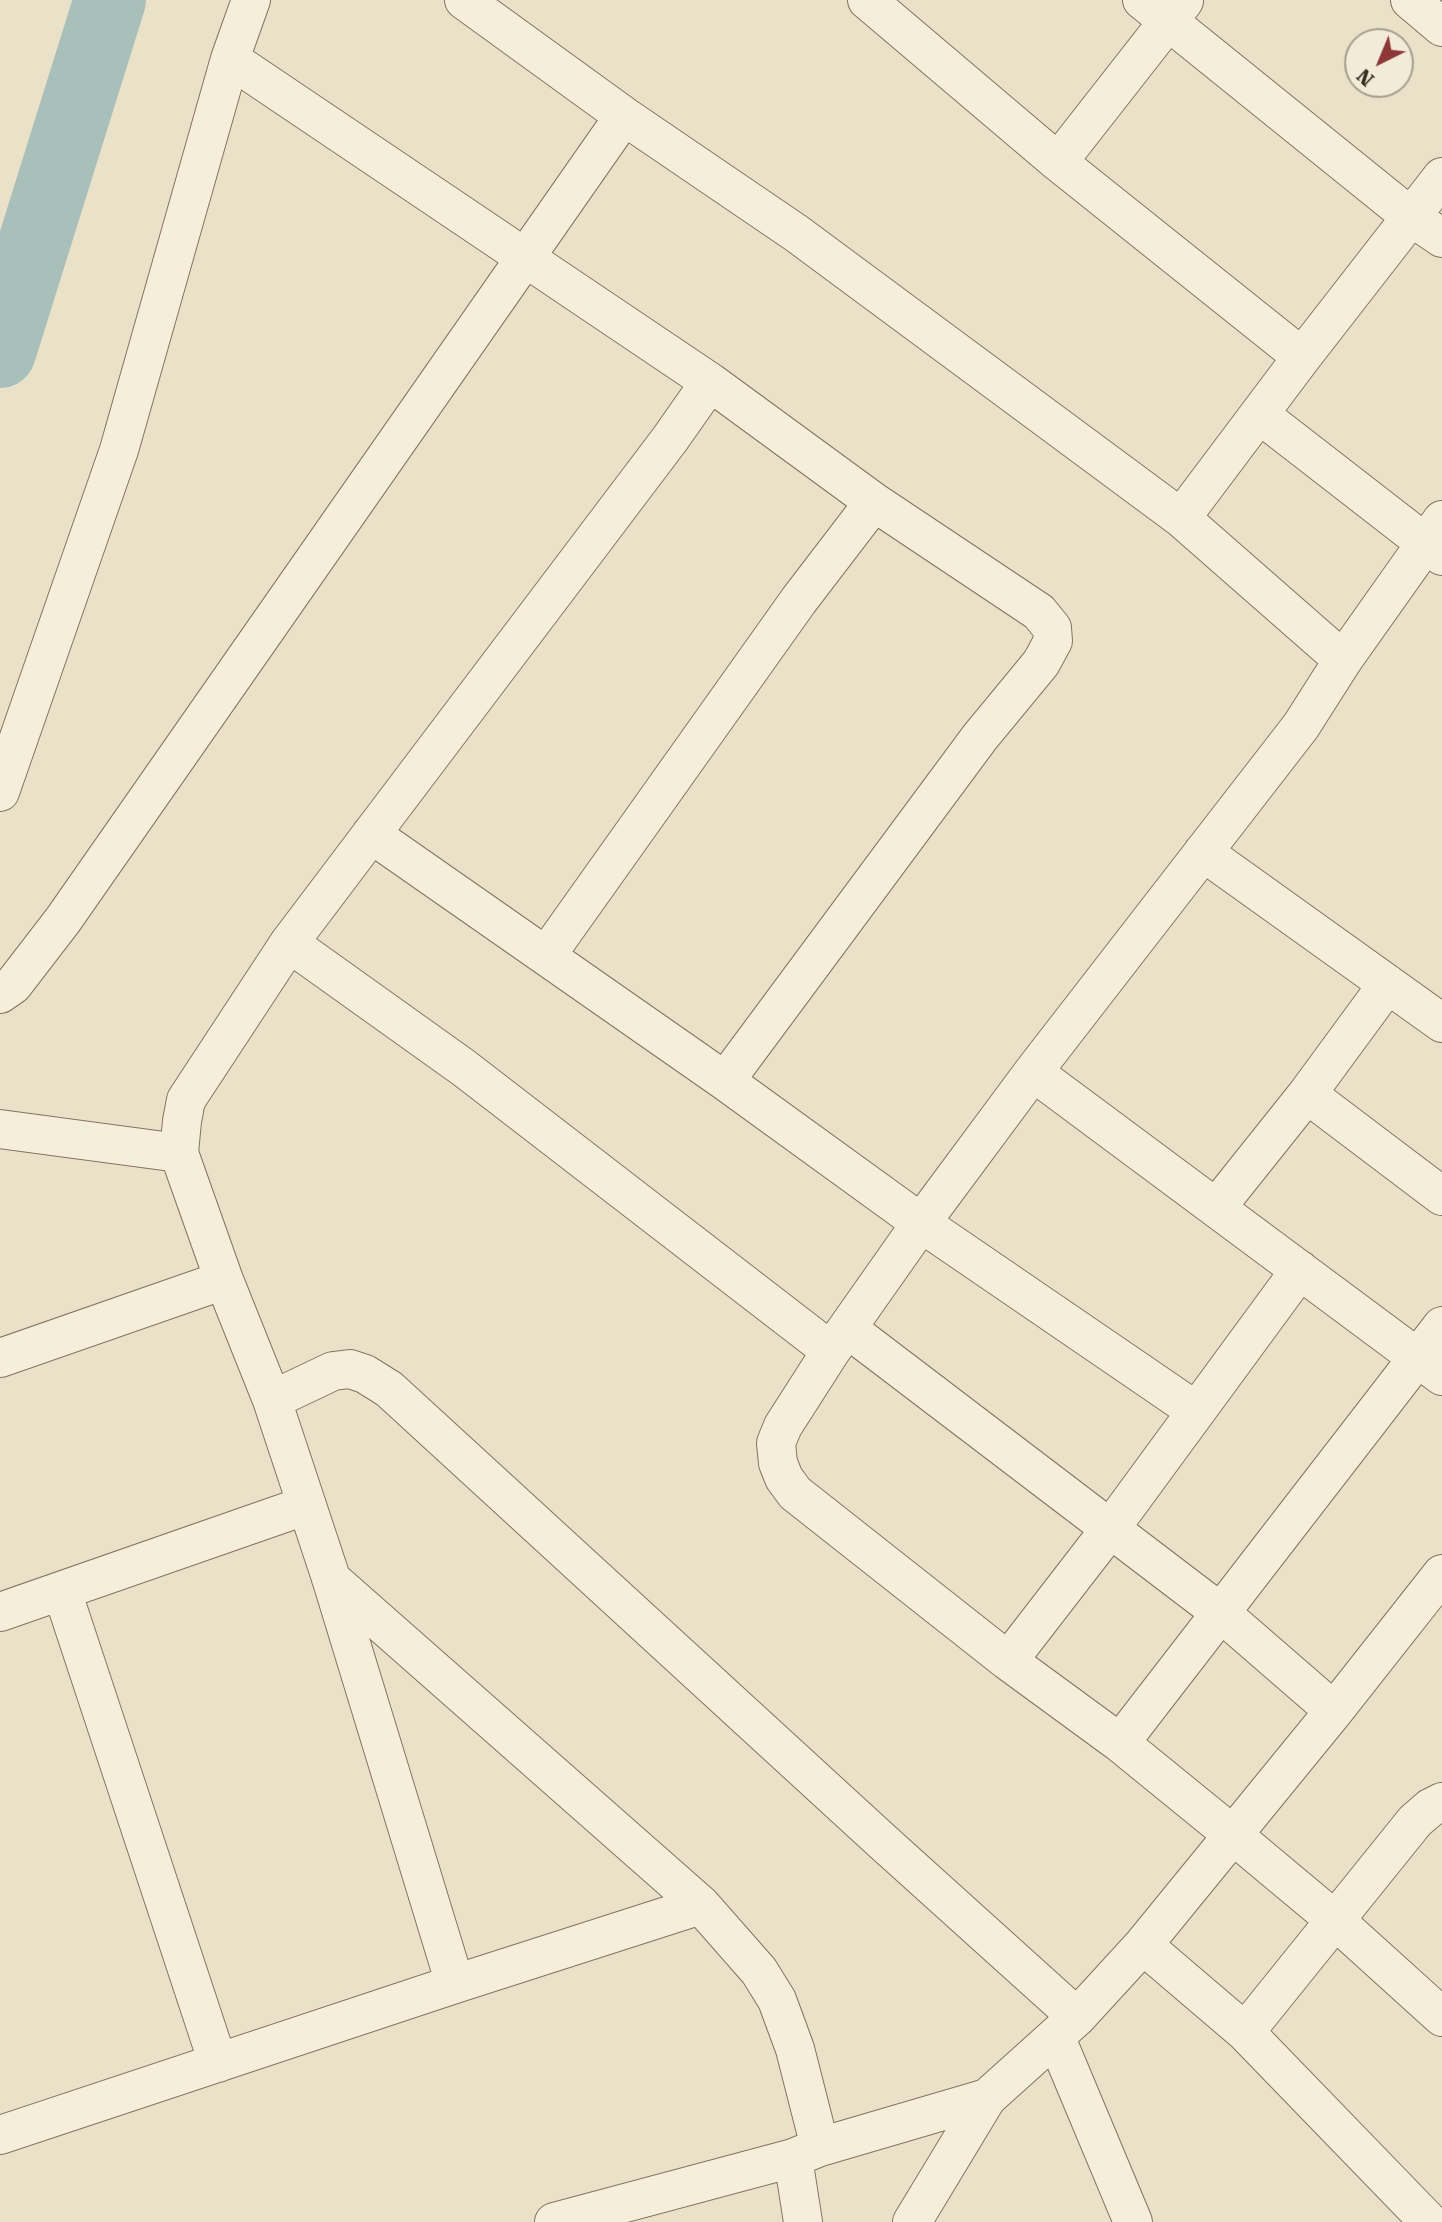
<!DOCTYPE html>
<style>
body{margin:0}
#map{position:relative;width:1442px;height:2222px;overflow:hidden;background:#eae1c9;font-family:"Roboto Serif",serif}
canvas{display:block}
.north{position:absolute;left:1344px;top:28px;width:70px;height:70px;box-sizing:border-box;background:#f2ebd8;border:2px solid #a79f8f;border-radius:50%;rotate:223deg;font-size:19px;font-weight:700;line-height:28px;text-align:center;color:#362c21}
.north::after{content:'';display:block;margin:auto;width:24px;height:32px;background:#8d3736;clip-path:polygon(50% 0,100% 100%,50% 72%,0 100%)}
</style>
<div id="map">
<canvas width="1442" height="2222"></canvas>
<div class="north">N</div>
</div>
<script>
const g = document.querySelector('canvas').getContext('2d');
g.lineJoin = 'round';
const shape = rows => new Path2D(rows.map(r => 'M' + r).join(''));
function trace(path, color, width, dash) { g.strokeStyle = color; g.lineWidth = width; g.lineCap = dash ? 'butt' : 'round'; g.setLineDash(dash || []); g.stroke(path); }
trace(shape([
 [0,352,110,0]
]), '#a9bfb9', 72);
const minor = shape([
 [464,0,624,116,796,233,1181,518,1343,660],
 [867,0,1058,162,1302,357],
 [1142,0,1411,217,1442,238],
 [1410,0,1442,27],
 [230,59,710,382,874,502,1039,612,1052,628,1053,641,1041,663,980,737,725,1081],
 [1058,162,1184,1],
 [1259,414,1442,556],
 [1181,518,1302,357,1442,177],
 [1442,520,1343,660,1301,726,1033,1072,921,1223,831,1351,783,1426,776,1443,778,1463,784,1478,795,1493,1008,1661,1120,1743,1233,1835,1336,1921,1442,2017],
 [0,792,119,450,230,59,251,0],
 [371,834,725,1081,921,1223,1196,1411],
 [1203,852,1442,1023],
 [289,943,464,1068,831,1351],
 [546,956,799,600,874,502],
 [0,994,13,985,63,920,624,116],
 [1033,1072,1442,1376],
 [1307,1094,1442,1196],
 [0,1129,179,1153],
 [1216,1208,1307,1094,1387,985],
 [848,1329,1221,1613,1334,1711],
 [0,1358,224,1280],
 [272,1400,333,1371,350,1369,365,1374,389,1389,883,1842,1077,2017],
 [331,1579,701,1905,759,1971,777,2000,795,2049,820,2147],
 [62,1591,218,2063],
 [0,1612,307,1505],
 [1008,1661,1110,1529,1300,1270],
 [1120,1743,1442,1326],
 [1143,1945,1245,2032,1429,2222],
 [455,1984,331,1578,272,1400,224,1280,179,1153,182,1121,186,1100,289,943,670,439,710,382],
 [1245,2032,1415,1821,1430,1808,1442,1802],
 [1056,2038,1133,2222],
 [0,2135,455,1984,701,1905],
 [793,2158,803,2222],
 [554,2222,793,2158,820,2147,987,2098,1077,2017,1143,1945,1334,1711,1442,1574],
 [912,2222,987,2098]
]);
trace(minor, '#84745f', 40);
trace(minor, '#f5eedb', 38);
</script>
